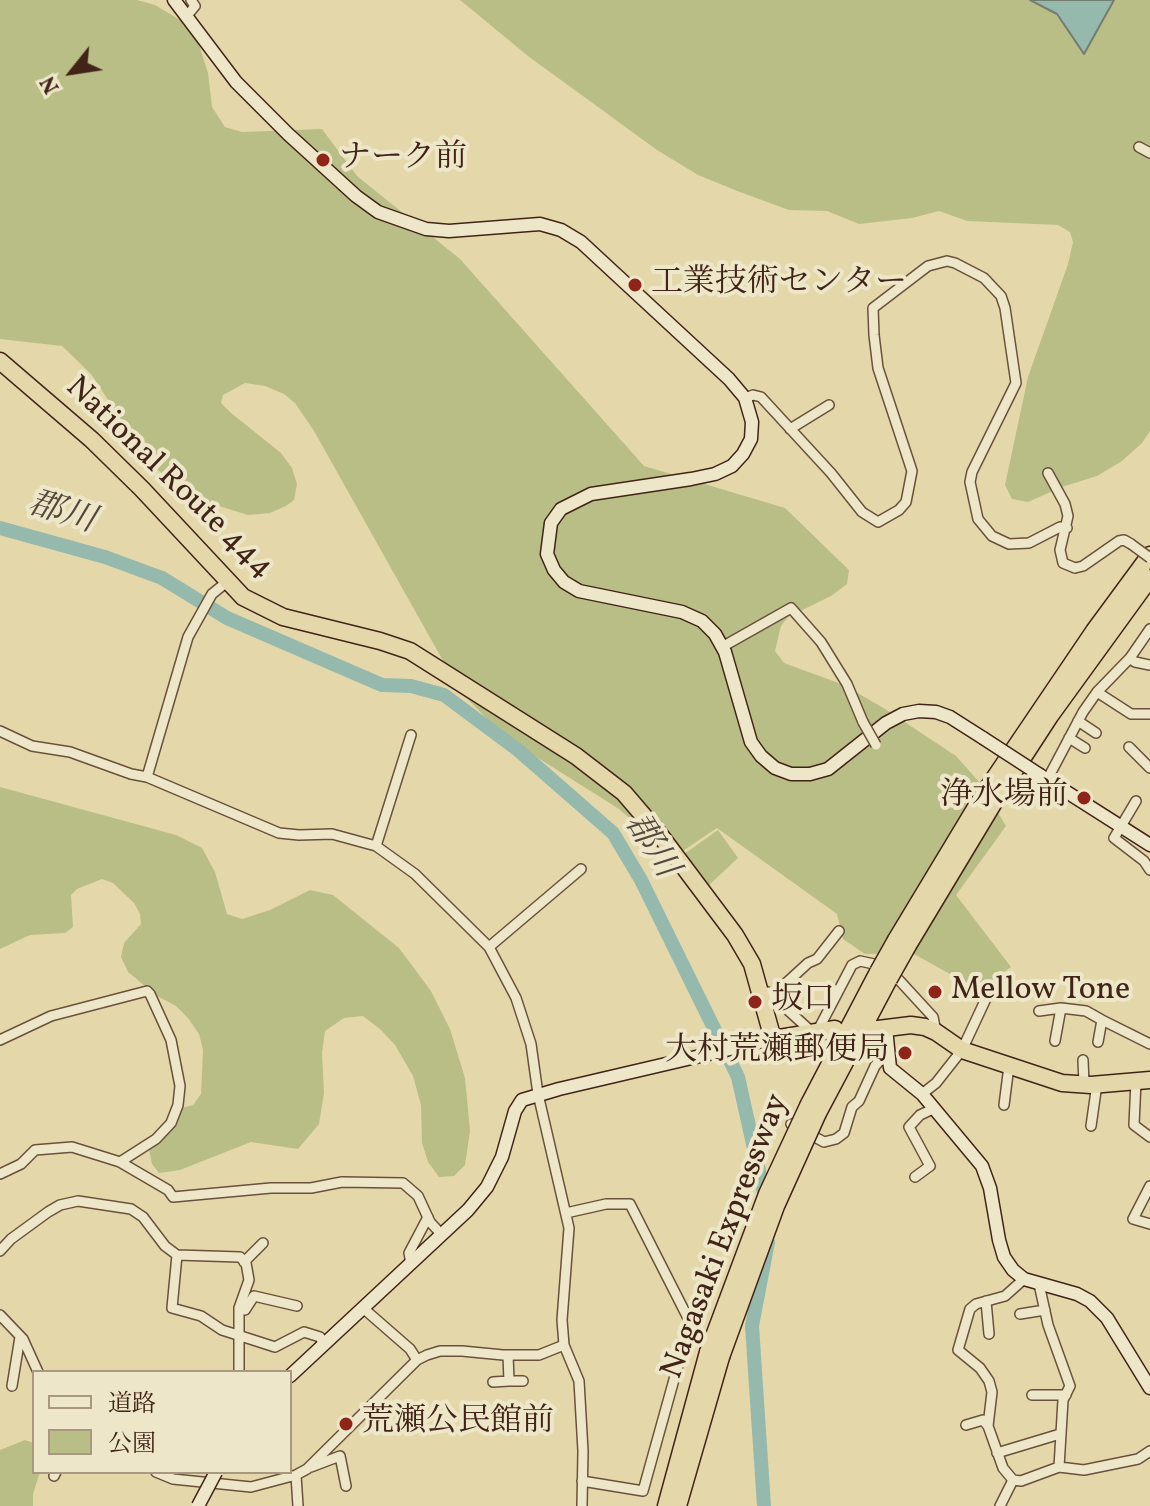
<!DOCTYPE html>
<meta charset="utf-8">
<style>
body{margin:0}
#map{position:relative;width:1150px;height:1506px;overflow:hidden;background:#e4d8aa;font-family:Vollkorn,"Noto Serif JP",serif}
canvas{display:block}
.legend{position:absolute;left:32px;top:1370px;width:260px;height:104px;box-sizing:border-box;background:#ede6c8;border:2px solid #a89881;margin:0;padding:10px 14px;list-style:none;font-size:24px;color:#412417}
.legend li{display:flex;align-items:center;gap:16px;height:40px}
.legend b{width:40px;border:2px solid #a89881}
.north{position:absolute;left:32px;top:32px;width:80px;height:80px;-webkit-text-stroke:6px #ede6c8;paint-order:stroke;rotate:240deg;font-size:22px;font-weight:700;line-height:32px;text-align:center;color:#412417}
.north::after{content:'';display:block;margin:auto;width:28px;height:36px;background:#412417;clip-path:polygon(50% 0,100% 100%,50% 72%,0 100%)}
</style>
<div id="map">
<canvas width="1150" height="1506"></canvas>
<ul class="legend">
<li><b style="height:10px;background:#ede6c8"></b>道路</li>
<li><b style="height:22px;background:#b9be86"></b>公園</li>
</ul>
<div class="north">N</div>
</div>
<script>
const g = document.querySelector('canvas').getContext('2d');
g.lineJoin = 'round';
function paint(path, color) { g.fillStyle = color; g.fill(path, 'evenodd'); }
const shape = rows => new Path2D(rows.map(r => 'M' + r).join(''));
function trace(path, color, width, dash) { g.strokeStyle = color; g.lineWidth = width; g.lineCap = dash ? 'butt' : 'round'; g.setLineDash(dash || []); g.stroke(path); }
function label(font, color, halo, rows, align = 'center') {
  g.font = font + ' Vollkorn,"Noto Serif JP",serif'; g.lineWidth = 8; g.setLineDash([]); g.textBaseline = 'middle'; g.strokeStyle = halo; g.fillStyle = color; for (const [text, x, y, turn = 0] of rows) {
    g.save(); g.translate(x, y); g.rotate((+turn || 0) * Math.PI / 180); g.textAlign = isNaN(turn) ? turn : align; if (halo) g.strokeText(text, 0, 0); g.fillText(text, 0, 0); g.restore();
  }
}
paint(shape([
 [0,0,137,0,155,5,180,20,198,41,208,73,212,107,225,127,242,132,322,129,357,176,460,259,644,466,785,508,849,570,847,584,831,596,788,617,781,626,775,651,784,663,844,685,885,709,956,756,981,784,1006,826,956,895,1011,967,979,990,912,953,865,954,843,939,837,914,717,828,674,857,619,809,527,751,488,720,460,691,314,431,295,403,284,394,265,386,245,383,223,395,221,403,231,413,281,453,292,468,297,484,294,500,286,506,270,513,248,515,196,499,172,482,149,462,91,374,62,346,0,339],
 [460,0,1150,0,1150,431,1142,443,1122,461,1097,476,1062,487,1028,502,1012,499,1005,485,1028,377,1068,264,1073,242,1070,232,1058,225,967,221,939,211,912,218,859,224,827,211,789,210,740,192,698,175,657,150,528,56],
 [0,787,176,835,202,848,215,872,227,914,242,919,270,910,310,890,333,895,399,948,431,991,450,1029,465,1078,470,1131,465,1165,454,1176,439,1177,428,1162,422,1143,421,1105,413,1076,395,1045,381,1030,363,1016,344,1018,325,1031,322,1053,324,1093,319,1124,298,1149,251,1142,180,1170,159,1173,152,1164,148,1144,159,1127,177,1109,193,1105,201,1094,203,1050,199,1034,188,1018,176,1006,157,996,128,972,121,957,124,943,141,924,140,914,134,903,113,883,102,879,77,889,71,895,73,927,65,933,30,935,0,949],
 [718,830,738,858,707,887,684,854],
 [25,1440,34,1443,34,1472,40,1472,33,1494,33,1506,0,1506,0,1450]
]), '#b9be86');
const water = shape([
 [1030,0,1114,0,1084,54,1057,14,1030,0]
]);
paint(water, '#95b9ac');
trace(water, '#737d70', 2);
trace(shape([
 [0,528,105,557,162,578,227,618,382,685,411,686,444,695,518,750,613,833,641,880,738,1077,766,1202],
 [764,1506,752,1326,768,1242]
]), '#95b9ac', 14);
const street = shape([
 [186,17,195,6,191,0],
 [1139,147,1150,153],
 [745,398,753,395,761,397,831,473,862,512,878,522,899,510,906,502,912,471,878,368,874,335,873,308,928,266,947,261,955,263,984,278,1001,296,1005,308,1016,383,972,472,970,482,978,519,992,536,1009,544,1029,543,1060,527,1067,528],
 [790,429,829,405],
 [1048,473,1065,504,1068,516,1060,550,1063,563,1075,568,1083,566,1119,541,1124,540,1131,544],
 [722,647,791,608,821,642,847,684,863,722],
 [1130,658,1135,662,1150,665],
 [1097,692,1131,714,1150,714],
 [1078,721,1096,733],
 [0,731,32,746,70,752,131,774,147,777,279,833,299,835,332,834,376,846,415,874,489,947,516,998,531,1044,538,1094,569,1228,562,1320,564,1345,579,1381,583,1451,582,1506],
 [1069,738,1085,748],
 [1129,747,1150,768],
 [147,777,188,637,212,594,228,581],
 [1047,780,1083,712,1097,692,1130,658,1150,629],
 [1136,801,1114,838,1144,861,1150,870],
 [376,846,411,735],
 [489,947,581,869],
 [768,992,813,1033],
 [772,996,808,963,817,959,839,931],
 [1039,1011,1061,1008,1086,1011,1102,1020,1098,1042],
 [1102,1020,1150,1044],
 [817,1032,852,965,860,961,874,964,899,980,933,1017,936,1032],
 [0,1040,51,1016,147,991,150,994,171,1040,180,1086,178,1105,171,1123,156,1139,120,1162],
 [1055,1041,1061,1008],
 [1083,1060,1084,1084],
 [1136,1081,1134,1125,1150,1137],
 [922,1094,936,1083,962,1050,990,990],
 [1004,1105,1009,1066],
 [791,1124,824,1142,836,1139,844,1133,852,1107,859,1101,875,1066,887,1052],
 [1091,1126,1097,1084],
 [0,1174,21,1164,35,1150,72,1147,120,1162,168,1190,173,1197,271,1188,311,1188,342,1182,403,1183,418,1196,430,1222,442,1235],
 [915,1177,930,1166,909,1127,920,1115,935,1108],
 [1150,1186,1133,1219,1150,1224],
 [566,1213,606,1204,630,1204,690,1322,643,1491,582,1481],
 [0,1251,11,1239,48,1212,60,1205,78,1201,131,1209,143,1217,165,1246,177,1255,240,1257,246,1263,249,1280,239,1308,239,1372],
 [177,1255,172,1308,201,1316,222,1330,275,1347,304,1332,320,1337,323,1343],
 [244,1262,263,1243],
 [411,1264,409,1253,428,1217],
 [1024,1279,1005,1296,976,1304,970,1309,958,1350,980,1368,989,1381,992,1392,988,1426,1003,1468,1013,1480,1021,1481,1059,1467,1084,1470,1138,1459,1150,1451],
 [1039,1284,1048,1325,1070,1386,1063,1400,1059,1467],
 [986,1301,989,1334],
 [239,1308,245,1310,254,1296,297,1306],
 [363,1308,410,1349,417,1360],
 [1020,1314,1045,1310],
 [0,1315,23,1339,38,1372],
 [509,1381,523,1381],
 [493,1382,509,1381,508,1355],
 [12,1386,20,1337],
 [1032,1395,1066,1395],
 [966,1425,983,1420,988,1426],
 [997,1453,1060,1434],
 [311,1467,340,1456,346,1486],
 [156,1472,173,1479,251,1487,296,1475,307,1469,417,1360,427,1355,440,1351,462,1351,503,1355,539,1355,564,1345],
 [296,1475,298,1506],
 [54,1476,56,1472],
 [1000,1506,1013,1480]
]);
const secondary = shape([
 [174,0,236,82,288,134,356,196,378,212,426,229,449,231,540,224,561,230,581,242,729,379,745,398,752,422,751,439,743,454,732,466,715,474,691,479,591,494,561,509,551,523,547,554,554,570,564,582,579,591,682,612,702,621,715,634,725,652,751,742,761,756,775,768,791,774,810,774,828,769,886,723,903,714,919,711,936,712,950,717,983,738],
 [1040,775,1150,845],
 [886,1028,890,1068,922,1094,982,1166,990,1188,999,1240,1004,1257,1013,1270,1024,1279,1077,1294,1090,1301,1107,1318,1150,1388],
 [290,1376,468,1210,487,1187,502,1157,515,1111,522,1100,559,1089,773,1039]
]);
const highway = shape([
 [0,361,92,440,142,489,243,597,283,617,380,641,410,651,576,756,624,793,660,835,735,935,752,964,773,1039,835,1029],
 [896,940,987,789,1094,631,1150,555],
 [907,947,996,799,1050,716,1150,578],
 [870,1030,911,1025,925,1027,936,1032,962,1050,1062,1083,1091,1085,1150,1080],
 [809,1104,878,972],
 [818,1113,889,979],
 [666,1506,708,1352],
 [678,1506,721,1357]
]);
trace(street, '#6a513c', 12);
trace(secondary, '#412417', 15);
trace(highway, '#412417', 19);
trace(street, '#ede6c8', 9);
trace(secondary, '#ede6c8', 12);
trace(highway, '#e4d8aa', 16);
const streetBridge = shape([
 [1131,544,1150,558],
 [863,722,876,745]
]);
const secondaryBridge = shape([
 [983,738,1040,775],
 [198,1506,216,1472]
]);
const highwayBridge = shape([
 [878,972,896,940],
 [889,979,907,947],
 [708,1352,767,1194,809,1104],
 [721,1357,776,1206,818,1113]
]);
trace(streetBridge, '#6a513c', 12, []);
trace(secondaryBridge, '#412417', 15, []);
trace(highwayBridge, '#412417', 19, []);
trace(streetBridge, '#ede6c8', 9);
trace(secondaryBridge, '#ede6c8', 12);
trace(highwayBridge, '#e4d8aa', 16);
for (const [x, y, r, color] of [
 [323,160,8,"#8f2418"],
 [635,285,8,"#8f2418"],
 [1084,798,8,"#8f2418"],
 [935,992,8,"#8f2418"],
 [755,1002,8,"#8f2418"],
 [905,1053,8,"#8f2418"],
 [346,1424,8,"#8f2418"]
]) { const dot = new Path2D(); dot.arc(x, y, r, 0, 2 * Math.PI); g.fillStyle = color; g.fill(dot); trace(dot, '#ede6c8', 3); }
label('32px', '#412417', '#ede6c8', [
 ["ナーク前",339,160],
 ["工業技術センター",651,285],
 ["浄水場前",1068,798,"right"],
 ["Mellow Tone",951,992],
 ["坂口",771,1002],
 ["大村荒瀬郵便局",889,1053,"right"],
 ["荒瀬公民館前",362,1424]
], 'left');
label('32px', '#412417', '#ede6c8', [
 ["National Route 444",168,479,44],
 ["Nagasaki Expressway",727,1237,-69]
]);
label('italic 34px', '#56493c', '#ede6c8', [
 ["郡川",61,515,17],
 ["郡川",649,847,58]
]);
</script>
